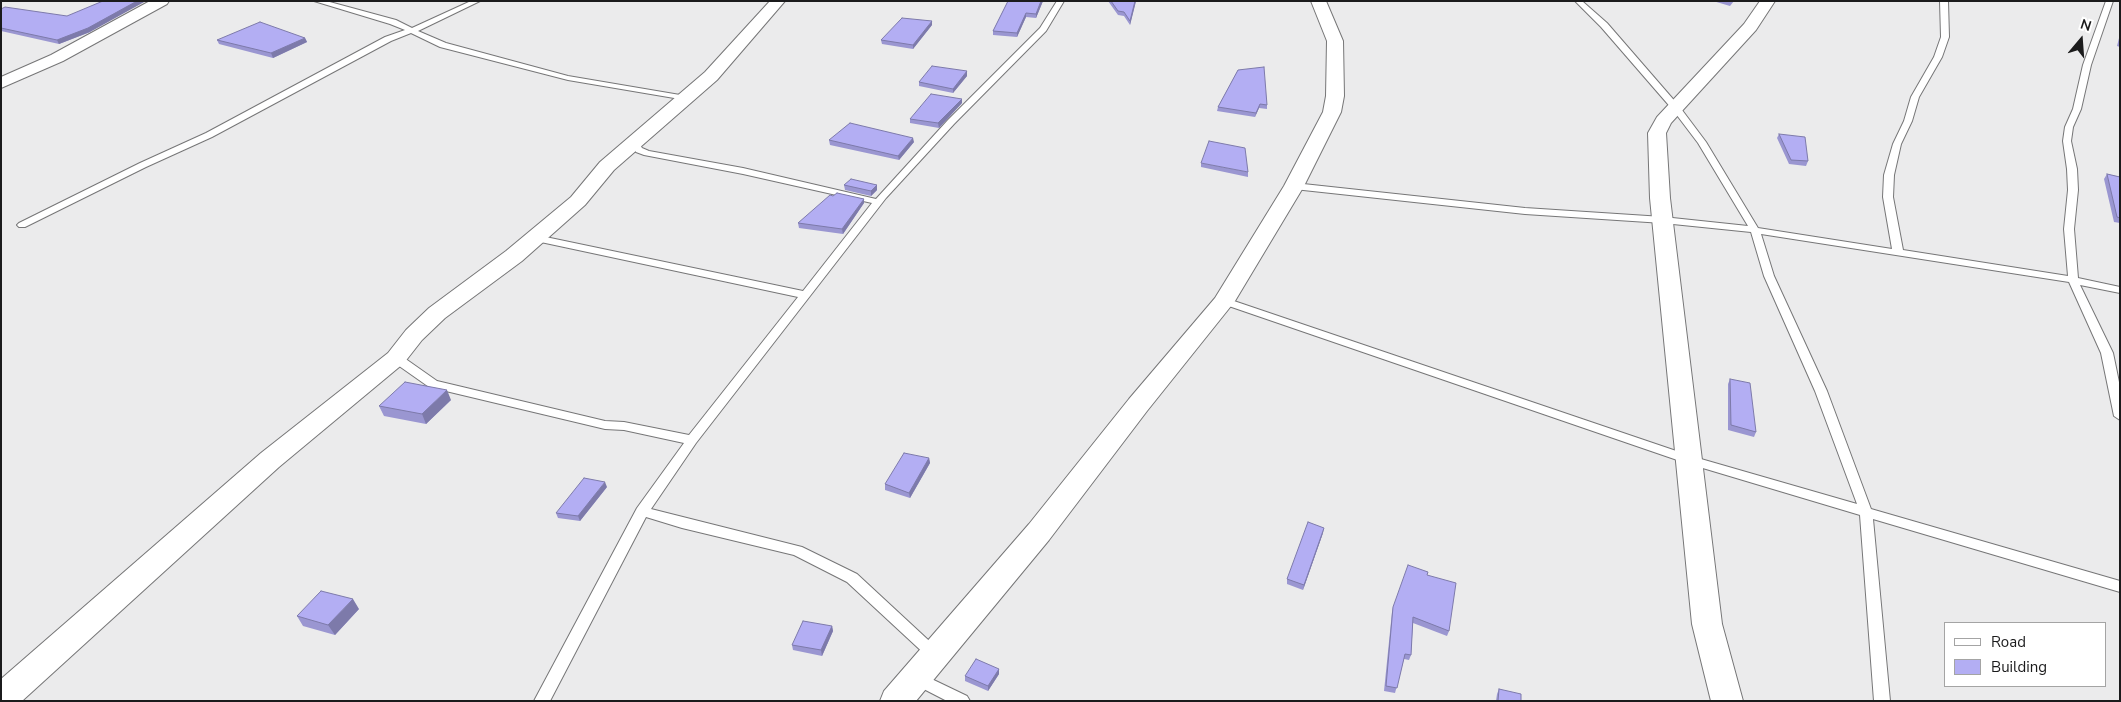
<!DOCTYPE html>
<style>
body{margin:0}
#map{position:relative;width:2121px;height:702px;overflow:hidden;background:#ebebec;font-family:"Nunito Sans",sans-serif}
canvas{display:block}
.frame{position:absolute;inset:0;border:2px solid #1b1b1c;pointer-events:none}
.legend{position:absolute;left:1944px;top:622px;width:162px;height:65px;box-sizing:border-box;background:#fff;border:1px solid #a4a4a4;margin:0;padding:6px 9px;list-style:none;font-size:15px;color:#1b1b1c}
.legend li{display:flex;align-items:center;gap:10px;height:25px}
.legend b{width:25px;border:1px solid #a4a4a4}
.north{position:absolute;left:2056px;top:15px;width:50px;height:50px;-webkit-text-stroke:4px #fff;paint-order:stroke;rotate:18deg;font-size:14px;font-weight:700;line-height:20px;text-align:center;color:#1b1b1c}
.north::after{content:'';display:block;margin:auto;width:18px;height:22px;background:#1b1b1c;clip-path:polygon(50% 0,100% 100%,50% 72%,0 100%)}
</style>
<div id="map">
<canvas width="2121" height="702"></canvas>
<div class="frame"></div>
<ul class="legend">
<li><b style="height:6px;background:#fff"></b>Road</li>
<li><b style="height:14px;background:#b3aef3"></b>Building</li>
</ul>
<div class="north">N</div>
</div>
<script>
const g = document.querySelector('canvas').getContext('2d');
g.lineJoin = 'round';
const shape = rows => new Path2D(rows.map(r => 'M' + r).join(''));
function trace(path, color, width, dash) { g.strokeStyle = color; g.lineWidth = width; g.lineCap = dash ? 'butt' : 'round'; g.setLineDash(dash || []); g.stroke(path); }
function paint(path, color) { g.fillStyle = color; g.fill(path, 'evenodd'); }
const service = shape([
 [314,1,326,1,396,20,412,28,471,1,480,1,418,31,446,43,568,76,686,96,690,98,686,100,568,80,440,47,411,33,391,41,212,137,146,167,25,227,19,227,17,225,19,223,140,163,206,133,385,37,405,30,390,24,314,1],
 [1057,1,1064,1,1046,31,954,124,886,198,696,443,651,509,802,547,857,574,939,650,941,654,939,658,934,660,929,658,847,582,794,555,682,528,646,517,550,701,534,701,637,508,684,443,624,430,605,429,429,387,392,361,390,358,392,355,400,355,437,381,605,421,624,422,689,435,798,297,536,241,532,240,531,238,532,236,536,235,803,291,872,203,743,174,644,155,636,152,630,142,631,140,637,140,642,148,649,151,743,168,876,199,948,120,1040,28,1057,1],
 [1575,1,1582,1,1607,23,1679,106,1706,142,1758,228,1892,249,1883,197,1884,175,1893,144,1904,121,1911,97,1934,57,1941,37,1940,1,1948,1,1949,37,1942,57,1919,97,1912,121,1901,144,1894,175,1893,197,1903,250,2068,276,2064,229,2068,190,2067,169,2063,141,2065,127,2073,109,2083,65,2106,1,2113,1,2091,65,2081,109,2073,127,2071,141,2077,169,2078,190,2074,229,2078,278,2120,287,2120,293,2080,285,2113,353,2120,387,2120,420,2114,416,2101,353,2069,282,1761,234,1774,276,1827,391,1871,509,2120,581,2120,592,1873,519,1890,701,1874,701,1860,515,1686,463,1220,303,1219,301,1220,299,1228,299,1694,457,1857,504,1815,391,1764,276,1751,232,1663,223,1525,214,1294,189,1289,186,1294,183,1525,208,1663,217,1748,226,1698,143,1673,110,1601,27,1575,1],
 [917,672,967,696,970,701,947,701,912,683,909,678,912,673,917,672]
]);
const minor = shape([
 [150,1,169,1,167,4,63,61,1,88,1,77,51,55,150,1],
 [770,1,785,1,717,80,614,170,585,205,522,261,445,318,422,340,404,363,279,467,22,701,1,701,1,679,261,453,388,353,406,330,429,308,506,251,571,197,600,162,705,72,770,1],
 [1311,1,1326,1,1343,41,1344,96,1341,112,1304,186,1235,301,1147,411,1049,540,916,701,880,701,884,691,1029,524,1129,399,1215,298,1284,186,1323,112,1326,96,1327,41,1311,1],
 [1760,1,1775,1,1756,30,1671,123,1666,133,1670,198,1722,624,1743,701,1711,701,1692,624,1650,198,1648,133,1657,117,1744,24,1760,1]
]);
trace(service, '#767677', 2);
trace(minor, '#767677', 2);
paint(service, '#fff');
paint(minor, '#fff');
paint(shape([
 [1008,1,1043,1,1036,18,1026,17,1017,37,993,35,993,31],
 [1108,1,1136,1,1130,25,1124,16,1118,15],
 [1713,1,1734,1,1730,6],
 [1,9,90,32,59,44,1,31],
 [932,25,913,49,882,44,881,40],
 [2120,34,2120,47,2117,46],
 [305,38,307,42,273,58,219,44,217,40],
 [1238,70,1267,105,1267,109,1259,108,1255,117,1217,111,1218,107],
 [967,71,967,76,953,93,919,86,919,82],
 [962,103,939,128,910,123,910,119],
 [1779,134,1808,161,1806,166,1789,164,1777,138],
 [829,140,914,142,899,160,830,145],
 [1201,163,1248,172,1248,177,1201,167],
 [2107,174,2120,177,2120,223,2114,222,2104,179],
 [844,185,877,185,877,190,871,196,845,190],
 [833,196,864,199,864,203,843,234,799,228,798,223],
 [1730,379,1756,432,1754,437,1728,430,1728,384],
 [451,400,426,424,384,416,379,406],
 [929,458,930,463,910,498,885,490,885,484],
 [607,487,580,521,558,518,556,513],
 [1323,533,1303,590,1287,584,1287,579],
 [1427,575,1449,631,1447,636,1413,623,1411,655,1409,660,1404,659,1395,693,1384,691,1392,612,1393,607],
 [359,609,335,635,303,626,297,616],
 [832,626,833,631,822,656,793,650,792,645],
 [999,669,999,674,988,691,965,681,965,676],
 [1499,689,1521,701,1496,701,1497,694]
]), '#9a96d1');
paint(shape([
 [137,1,146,1,90,32,59,44,57,40],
 [1041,1,1043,1,1036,18,1036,14],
 [1135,1,1136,1,1130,25,1130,21],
 [1026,13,1026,17,1017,37,1017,33],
 [932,21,932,25,913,49,913,45],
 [305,38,307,42,273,58,271,53],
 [967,71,967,76,953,93,953,89],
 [962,99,962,103,939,128,938,123],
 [1260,104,1259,108,1255,117,1256,113],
 [913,138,914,142,899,160,898,156],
 [877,185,877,190,871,196,871,191],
 [864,199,864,203,843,234,842,229],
 [447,390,451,400,426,424,422,414],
 [929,458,930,463,910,498,909,493],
 [605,482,607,487,580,521,578,516],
 [1324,528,1323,533,1303,590,1304,585],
 [353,599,359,609,335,635,328,625],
 [832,626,833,631,822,656,821,650],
 [999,669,999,674,988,691,988,686]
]), '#7d7aaa');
const building = shape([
 [103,1,137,1,88,28,57,40,1,28,1,9,5,7,67,16,103,1],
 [1008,1,1041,1,1036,14,1026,13,1017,33,993,31,1008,1],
 [1111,1,1135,1,1130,21,1124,12,1118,11,1111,1],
 [902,18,932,21,913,45,881,40,902,18],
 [260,22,305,38,271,53,217,40,260,22],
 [932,66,967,71,953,89,919,82,932,66],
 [1264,67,1267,105,1260,104,1256,113,1218,107,1238,70,1264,67],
 [931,94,962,99,938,123,910,119,931,94],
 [850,123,913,138,898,156,829,140,850,123],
 [1779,134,1805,137,1808,161,1791,160,1779,134],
 [1209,141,1245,148,1248,172,1201,163,1209,141],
 [2107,174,2120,177,2120,218,2117,217,2107,174],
 [851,179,877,185,871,191,844,185,851,179],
 [837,193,864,199,842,229,798,223,830,195,833,196,837,193],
 [1730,379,1750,383,1756,432,1731,425,1730,379],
 [405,382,447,390,422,414,379,406,405,382],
 [904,453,929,458,909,493,885,484,904,453],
 [584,478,605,482,578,516,556,513,584,478],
 [1308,522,1324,528,1304,585,1287,579,1308,522],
 [1408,565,1428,572,1427,575,1456,583,1449,631,1413,617,1411,655,1405,654,1397,688,1386,686,1393,607,1408,565],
 [321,591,353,599,328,625,297,616,321,591],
 [803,621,832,626,821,650,792,645,803,621],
 [976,659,999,669,988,686,965,676,976,659],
 [1499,689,1521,694,1521,701,1498,701,1499,689]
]);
paint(building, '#b3aef3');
trace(building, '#7d7aaa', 1);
</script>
